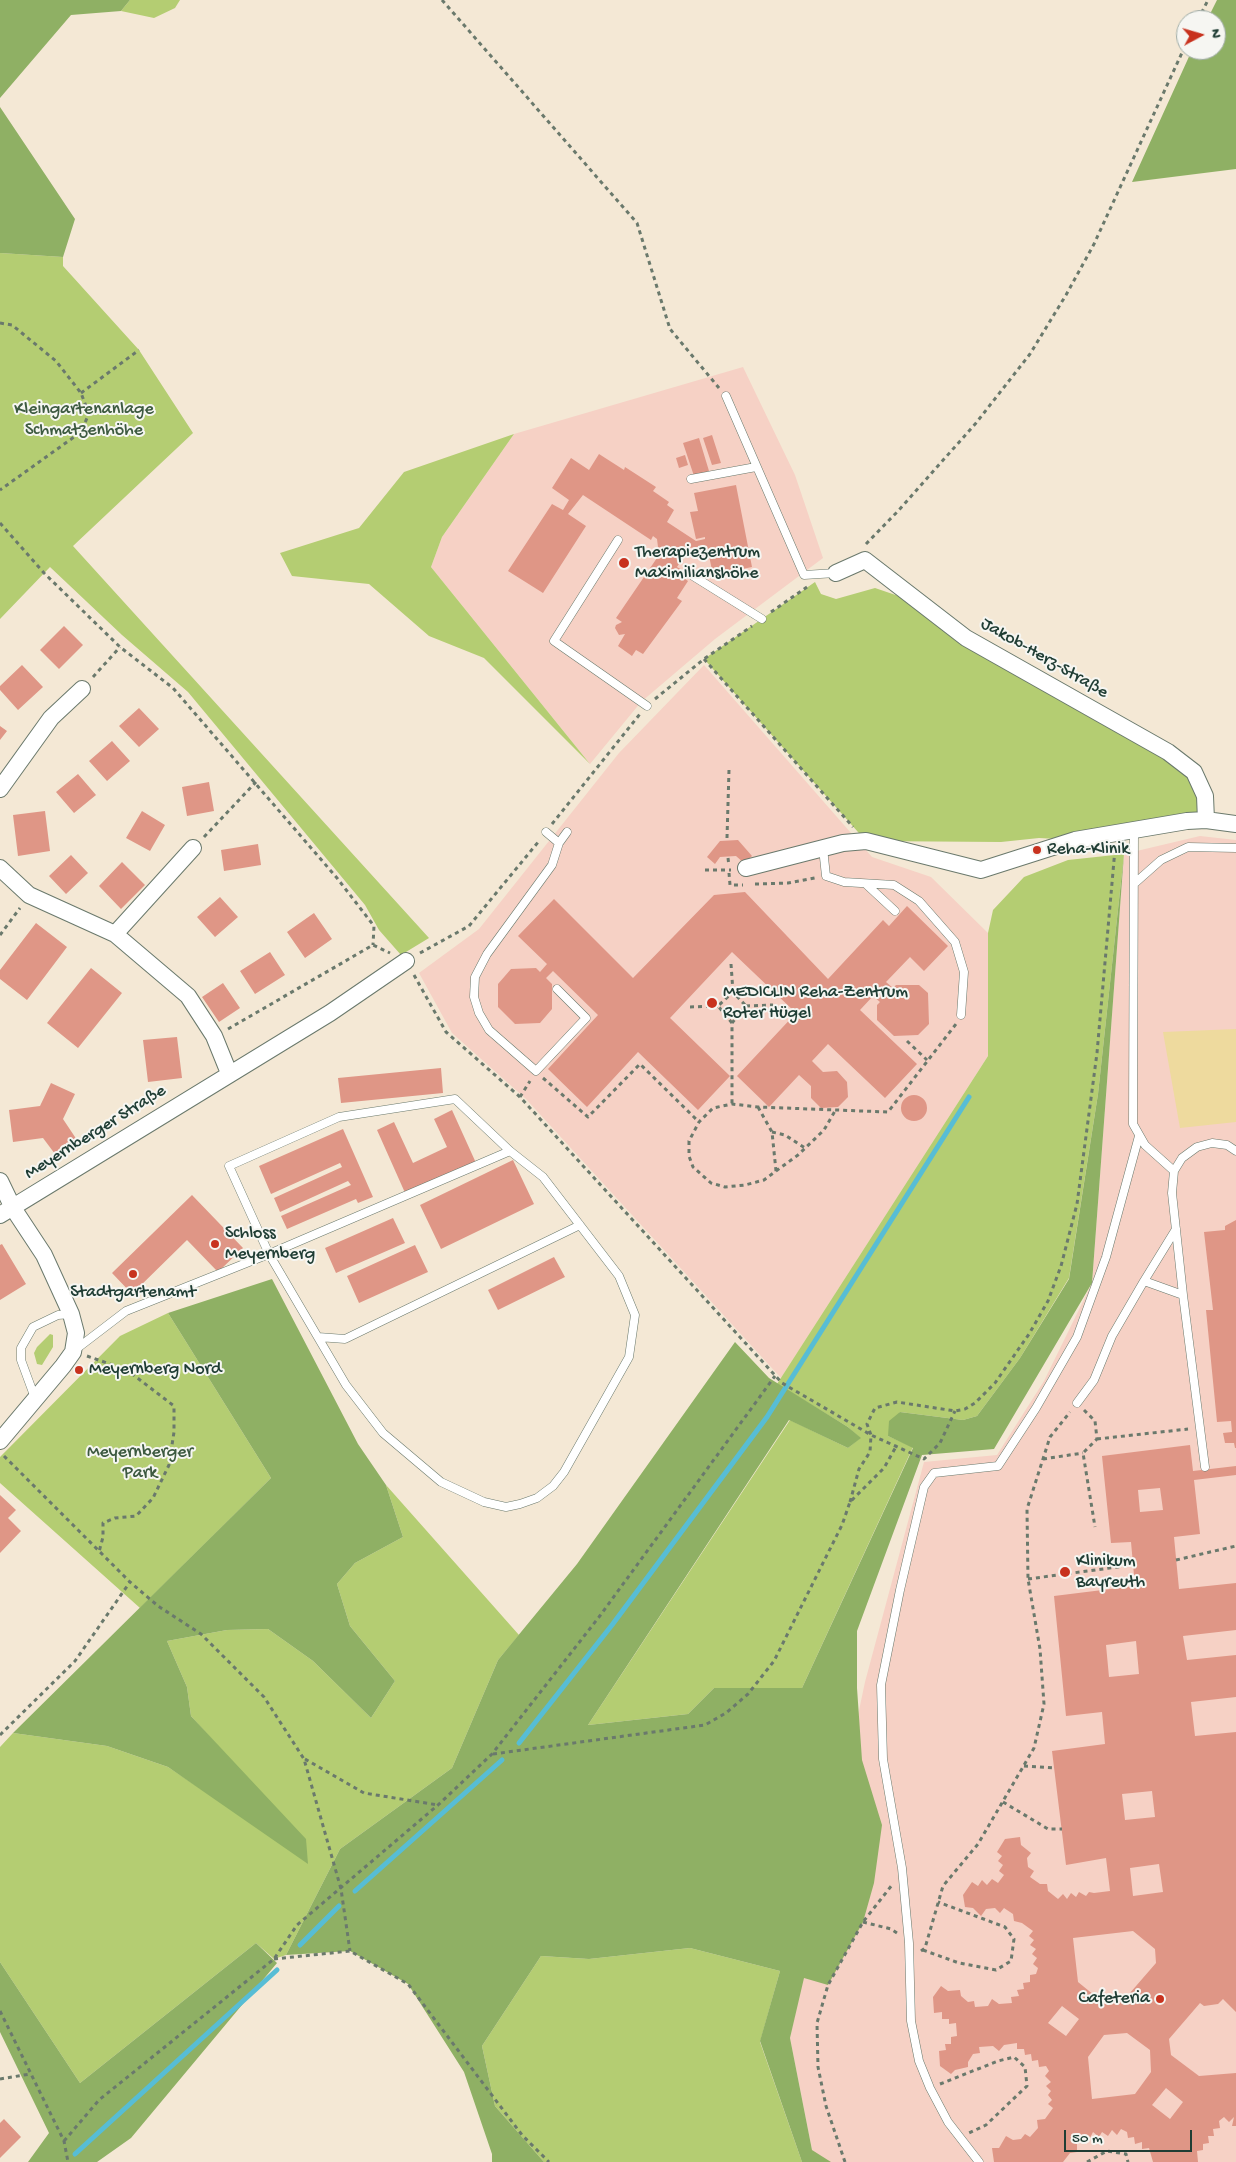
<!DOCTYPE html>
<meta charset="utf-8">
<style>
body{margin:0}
#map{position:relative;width:1236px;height:2162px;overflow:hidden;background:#f4e8d5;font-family:"Gochi Hand",sans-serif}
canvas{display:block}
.north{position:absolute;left:1176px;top:10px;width:50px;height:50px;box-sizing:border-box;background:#f6f6f2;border:1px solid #a0aca6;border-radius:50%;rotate:84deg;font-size:14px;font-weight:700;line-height:20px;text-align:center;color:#1f3d34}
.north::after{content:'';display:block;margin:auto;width:18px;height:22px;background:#c8321e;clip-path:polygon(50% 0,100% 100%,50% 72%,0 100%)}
.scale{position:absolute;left:1064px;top:2130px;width:128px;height:22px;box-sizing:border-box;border:2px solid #1f3d34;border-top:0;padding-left:6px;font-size:15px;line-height:18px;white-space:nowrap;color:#1f3d34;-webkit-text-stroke:4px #f6f6f2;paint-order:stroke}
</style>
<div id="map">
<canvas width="1236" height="2162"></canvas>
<div class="north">N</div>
<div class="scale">50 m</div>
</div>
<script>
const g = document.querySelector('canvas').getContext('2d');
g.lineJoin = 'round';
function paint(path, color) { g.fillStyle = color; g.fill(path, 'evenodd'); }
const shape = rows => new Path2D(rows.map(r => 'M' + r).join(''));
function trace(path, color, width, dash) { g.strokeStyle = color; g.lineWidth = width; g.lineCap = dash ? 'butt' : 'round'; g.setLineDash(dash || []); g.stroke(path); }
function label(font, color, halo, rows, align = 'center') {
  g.font = font + ' "Gochi Hand",sans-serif'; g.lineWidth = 4; g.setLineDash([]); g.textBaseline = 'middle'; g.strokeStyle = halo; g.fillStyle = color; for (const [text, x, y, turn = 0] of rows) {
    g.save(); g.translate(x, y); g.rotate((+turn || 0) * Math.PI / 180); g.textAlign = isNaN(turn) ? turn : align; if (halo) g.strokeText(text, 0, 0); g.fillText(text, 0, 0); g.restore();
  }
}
paint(shape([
 [743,367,795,475,823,558,715,639,641,702,590,764,431,567,442,537,514,434],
 [704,665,872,857,931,877,988,933,988,1056,781,1378,526,1099,452,1033,419,973,479,929,619,753],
 [1200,836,1236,840,1236,2162,818,2162,812,2150,790,2038,865,1682,924,1462,997,1455,1044,1381,1092,1283,1124,854]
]), '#f6d1c5');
paint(shape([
 [130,0,180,0,175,8,154,18,121,11],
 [0,253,63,257,63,266,139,350,193,433,73,546,429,938,401,955,379,930,365,905,188,692,122,635,50,567,0,619],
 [514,434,442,537,431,567,590,764,484,658,429,636,369,584,292,576,280,553,359,528,404,472],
 [815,582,821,594,836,599,875,588,922,604,1194,772,1206,820,1075,840,1039,838,1001,842,866,841,704,659],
 [1124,854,1098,1094,1069,1278,1020,1358,977,1416,963,1420,900,1412,888,1436,913,1447,802,1688,714,1688,688,1714,588,1725,790,1420,848,1448,860,1438,848,1427,777,1384,988,1056,988,933,993,910,1024,877,1068,860],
 [168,1313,271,1478,140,1608,0,1483,0,1457,120,1336],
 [50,1334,53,1335,53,1347,42,1365,37,1364,34,1353,37,1347],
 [386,1485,519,1635,498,1660,452,1768,340,1849,286,1955,274,1959,256,1943,80,2083,0,1962,0,1747,13,1733,107,1746,168,1767,228,1807,227,1756,191,1716,187,1687,167,1641,227,1630,268,1629,313,1661,371,1718,395,1681,350,1626,337,1584,355,1563,403,1537],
 [690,1948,780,1971,760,2042,802,2162,544,2162,495,2106,482,2046,541,1956,589,1959]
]), '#b4cd72');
paint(shape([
 [0,0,130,0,121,11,71,15,0,98],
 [1217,0,1236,0,1236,169,1132,182,1192,50,1216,50,1216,20,1207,20],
 [0,107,75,219,63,257,0,253],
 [1124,854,1092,1283,994,1449,922,1455,857,1631,857,1688,862,1760,882,1825,874,1883,863,1922,828,1985,804,1978,790,2038,812,2150,831,2162,802,2162,760,2041,780,1971,690,1948,589,1959,541,1956,482,2046,495,2106,544,2162,492,2162,492,2154,464,2072,408,1984,350,1951,286,1955,340,1849,452,1768,498,1660,577,1564,735,1342,769,1378,848,1427,861,1438,848,1448,789,1420,588,1725,688,1714,714,1688,802,1688,913,1448,888,1436,889,1421,900,1412,963,1420,977,1416,1020,1358,1069,1279,1098,1094],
 [272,1279,358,1444,386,1485,403,1537,355,1563,337,1584,350,1626,395,1681,371,1718,313,1661,268,1629,227,1630,167,1641,187,1687,191,1716,306,1839,308,1864,168,1767,107,1746,13,1733,271,1478,168,1313],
 [256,1943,277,1963,131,2138,97,2162,28,2162,49,2133,0,2032,0,1962,80,2083]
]), '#8fb064');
paint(shape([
 [1236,1029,1236,1122,1180,1128,1163,1032]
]), '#eeda9e');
trace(shape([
 [519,1743,612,1625,767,1417,969,1097],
 [355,1891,502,1760],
 [300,1945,339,1906],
 [75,2154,277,1970]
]), '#57bdd5', 5);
paint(shape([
 [712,435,721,463,712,465,703,438],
 [699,438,709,471,694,476,683,443],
 [599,454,624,470,625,467,656,487,653,491,669,502,667,505,674,510,667,522,696,541,705,539,705,537,696,539,690,512,698,511,694,493,736,485,752,567,713,575,707,546,689,548,677,567,689,574,685,579,688,581,677,598,682,601,643,654,636,650,632,656,618,646,625,634,619,635,615,628,616,625,622,622,616,618,659,555,657,539,653,536,651,540,583,495,568,514,586,526,543,593,508,571,552,504,563,510,569,500,552,488,571,458,589,470],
 [685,455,688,465,679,468,676,458],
 [64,626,83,645,59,669,40,650],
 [22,665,43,687,18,710,0,690,0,686],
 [139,708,159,729,139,747,119,726],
 [0,726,7,731,0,740],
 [112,741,130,761,107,781,89,761],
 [78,774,96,795,74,813,56,792],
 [209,782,214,811,187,816,182,787],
 [45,811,50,851,18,856,13,815],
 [142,811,165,825,150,851,126,838],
 [738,840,752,856,744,863,736,856,720,857,715,864,707,857,720,841],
 [258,844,261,865,224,871,221,850],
 [71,855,88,873,66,894,49,876],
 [122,862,145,885,121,909,99,886],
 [745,892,828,979,883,920,889,926,907,906,948,946,924,971,910,957,886,982,893,988,896,985,919,985,928,993,929,1024,918,1035,894,1036,877,1020,877,1005,880,1002,873,996,860,1010,917,1064,885,1098,828,1044,812,1061,823,1072,837,1071,847,1082,848,1097,838,1107,821,1108,811,1098,811,1086,799,1075,769,1107,737,1076,796,1013,732,952,670,1018,730,1076,698,1110,638,1052,587,1107,548,1069,598,1015,553,971,546,978,552,984,552,1009,540,1023,515,1024,498,1007,498,984,511,969,536,968,540,972,547,964,518,936,554,899,633,978,714,895],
 [220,897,238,917,215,937,197,917],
 [314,913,332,939,305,958,287,932],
 [36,923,67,947,27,1000,0,979,0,970],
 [270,952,285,975,255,994,240,971],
 [91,968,122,993,78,1048,47,1023],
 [223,983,240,1008,219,1022,202,997],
 [177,1037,182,1078,148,1082,143,1040],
 [441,1068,443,1093,341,1103,338,1078],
 [51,1083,75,1094,63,1119,79,1143,58,1158,43,1138,13,1142,9,1110,40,1106],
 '901 1108a13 13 0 1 1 26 0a13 13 0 1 1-26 0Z',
 [452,1110,476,1163,406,1195,377,1130,394,1122,413,1163,447,1147,434,1119],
 [343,1129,373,1197,358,1203,356,1199,287,1229,281,1216,351,1185,348,1181,280,1212,274,1198,342,1167,340,1163,271,1194,259,1166],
 [513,1160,534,1204,441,1249,420,1205],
 [192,1195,243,1248,218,1272,187,1240,132,1294,112,1273],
 [393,1218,405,1243,336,1273,325,1248],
 [1236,1220,1236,1448,1235,1448,1234,1443,1225,1443,1223,1433,1232,1432,1231,1421,1217,1422,1206,1310,1213,1310,1204,1232,1225,1230,1225,1226],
 [2,1244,26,1284,0,1300,0,1245],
 [415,1245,428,1272,359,1303,347,1276],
 [554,1257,565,1277,498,1310,488,1290],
 [1190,1445,1193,1471,1236,1466,1236,1475,1194,1480,1200,1534,1174,1537,1179,1589,1236,1583,1236,1630,1183,1636,1187,1660,1236,1655,1236,1697,1191,1702,1195,1736,1236,1732,1236,2012,1223,1999,1218,2004,1204,2006,1200,2003,1169,2039,1171,2055,1199,2076,1236,2073,1236,2126,1232,2126,1234,2117,1229,2122,1224,2117,1219,2121,1220,2128,1213,2129,1214,2136,1208,2136,1209,2143,1203,2144,1203,2150,1197,2151,1198,2162,1153,2162,1149,2148,1142,2149,1142,2142,1135,2144,1134,2137,1128,2138,1127,2132,1121,2129,1117,2135,1112,2130,1108,2136,1102,2132,1099,2137,1093,2132,1090,2138,1084,2135,1077,2144,1077,2152,1070,2153,1063,2162,994,2162,992,2148,999,2148,1006,2136,1013,2140,1021,2139,1025,2134,1030,2137,1038,2128,1037,2120,1045,2119,1053,2108,1048,2104,1052,2100,1048,2095,1051,2091,1046,2086,1051,2082,1045,2076,1049,2071,1046,2066,1039,2067,1038,2060,1032,2061,1031,2054,1025,2055,1024,2049,1017,2049,1017,2043,1004,2045,999,2051,993,2046,979,2047,980,2053,973,2054,968,2062,968,2067,955,2070,951,2074,940,2066,939,2051,946,2050,945,2044,951,2044,951,2037,957,2036,956,2023,949,2024,949,2019,942,2019,942,2012,934,2013,933,1997,941,1986,948,1991,960,1990,961,1996,968,2002,974,2001,975,2007,988,2006,992,1999,999,2004,1012,2003,1011,1997,1019,1996,1017,1990,1024,1989,1023,1983,1030,1982,1030,1975,1036,1974,1038,1968,1033,1964,1037,1958,1032,1954,1036,1949,1030,1945,1034,1940,1029,1936,1033,1931,1022,1923,1014,1921,1013,1914,1004,1908,1000,1913,995,1908,986,1909,981,1916,973,1908,965,1907,963,1895,972,1882,978,1886,982,1880,987,1885,992,1879,998,1883,1004,1875,999,1871,1003,1865,998,1861,1002,1856,997,1852,1005,1839,1020,1837,1021,1845,1031,1853,1027,1858,1028,1867,1034,1871,1030,1877,1040,1884,1047,1884,1048,1891,1058,1899,1063,1894,1067,1899,1071,1893,1076,1897,1079,1892,1086,1896,1089,1892,1094,1893,1110,1891,1106,1858,1066,1865,1052,1751,1105,1744,1102,1712,1066,1716,1054,1596,1135,1586,1131,1542,1111,1543,1102,1456],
 [1160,1488,1163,1510,1140,1512,1138,1490],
 [1136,1641,1139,1674,1109,1677,1106,1645],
 [1152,1791,1155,1817,1125,1820,1122,1794],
 [1159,1864,1163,1892,1133,1896,1130,1868],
 [1133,1931,1155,1949,1156,1963,1123,2001,1105,2004,1078,1982,1073,1938],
 [1062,2006,1079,2019,1066,2036,1048,2023],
 [1127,2033,1150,2050,1151,2072,1135,2094,1092,2099,1088,2057,1104,2035],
 [1166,2088,1183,2102,1170,2119,1152,2105],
 [0,1495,16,1510,8,1518,21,1531,0,1553],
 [4,2119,21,2137,0,2158,0,2123]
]), '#df9686');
const service = shape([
 [726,396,804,575,836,573],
 [691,479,756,467],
 [618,540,554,641,647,706],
 [693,576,762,619],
 [1134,830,1133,1124,1145,1145,1174,1171],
 [546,832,559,843],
 [823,848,826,876,844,882,894,885,919,901,955,942,964,972,961,1015],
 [1135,883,1161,860,1188,847,1236,848],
 [867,885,895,911],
 [557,989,586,1018,536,1071,489,1030,479,1013,474,997,475,977,487,954,552,865,559,843,567,832],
 [1144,1281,1176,1229],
 [1183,1295,1172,1193,1174,1171,1182,1158,1197,1147,1212,1143,1227,1145,1236,1151],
 [318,1337,345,1339,580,1225],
 [75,1350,126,1311,269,1254,510,1151,455,1099,339,1117,229,1166,269,1254,346,1385,383,1433,441,1482,484,1502,506,1507,520,1504,537,1498,553,1486,564,1472,629,1357,635,1315,619,1276,543,1177,510,1151],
 [35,1398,21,1360,21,1348,33,1327,58,1315,71,1314],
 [1077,1403,1094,1380,1112,1336,1144,1281,1183,1295,1205,1467],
 [979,2162,948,2122,930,2088,919,2061,911,2021,909,1943,902,1868,883,1759,881,1685,900,1590,924,1487,934,1473,998,1466,1036,1408,1077,1337,1106,1257,1139,1136]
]);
const minor = shape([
 [836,573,865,560,966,638,1168,752,1194,772,1205,796,1206,820],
 [0,789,51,718,82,689],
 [0,868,29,895,115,934,188,996,214,1036,229,1073],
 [746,868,843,843,866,841,981,870,1075,840,1187,821,1206,820,1236,824],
 [115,934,193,848],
 [0,1181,13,1208,44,1255,71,1314,76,1333,73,1352,63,1366,0,1441],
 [0,1215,330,1013,406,961]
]);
trace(service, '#6a796c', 9);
trace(minor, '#6a796c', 18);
trace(shape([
 [442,0,637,223,670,329,719,388],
 [1198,20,1208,0],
 [0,323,12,325,56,361,81,393,86,406,87,418,81,432,0,490],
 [81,393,139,350],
 [0,523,44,573,120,647,173,688,337,878,374,926,373,945],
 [866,544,899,510,976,423,1030,354,1066,295,1094,244,1186,44],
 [771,612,807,587],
 [704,659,853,827],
 [93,677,120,647],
 [655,699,704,659,752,626],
 [552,824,640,714],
 [204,837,256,782],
 [727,838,729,770],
 [728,858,729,866],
 [705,870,731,870],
 [729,873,730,885,743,885],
 [755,884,788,883,815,878],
 [0,935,20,908],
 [420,953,469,926,539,841],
 [731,964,733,992],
 [414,975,446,1032,520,1097,782,1383,871,1435,924,1459,940,1443,955,1411],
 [746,1006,773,1005],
 [690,1007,718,1006],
 [732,1023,718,1006,733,992,746,1006,732,1023,732,1104],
 [228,1029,373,945,390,953],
 [907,1041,927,1060],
 [543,1078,588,1117,640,1064,699,1122],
 [520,1097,530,1081],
 [758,1107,772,1132,776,1171,764,1180,745,1185,725,1187,711,1183,693,1167,689,1156,689,1141,699,1122,713,1108,732,1104,758,1107,888,1112,956,1024],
 [772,1132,785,1135,805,1148],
 [776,1171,798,1155,824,1130,835,1111],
 [87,1356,127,1370,174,1406,174,1432,169,1465,153,1498,136,1516,115,1518,103,1523,103,1537,99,1552],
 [1084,1410,1095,1421,1097,1439,1083,1453,1095,1527],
 [1097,1439,1188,1429],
 [4,1456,130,1582,158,1606,201,1634,264,1697,304,1759,341,1889,350,1951],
 [1043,1459,1083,1453],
 [850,1502,859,1469,870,1452,871,1435,867,1424,875,1408,897,1402,955,1411,965,1409,975,1403,995,1383,1029,1334,1048,1301,1061,1266,1077,1204,1097,1053,1115,849],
 [1176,1560,1236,1546],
 [1028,1579,1125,1566],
 [0,1735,75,1661,130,1582],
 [493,1754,705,1725,726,1713,748,1694,774,1661,842,1525,850,1502,884,1468,897,1445],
 [305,1759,364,1793,438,1805],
 [1024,1766,1055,1768],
 [1003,1802,1048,1829,1062,1829],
 [863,1922,891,1929,897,1933],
 [923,1950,959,1963,996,1970,1011,1961,1014,1939,1005,1927,938,1902],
 [921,1951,925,1948,943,1886,978,1844,1034,1748,1044,1704,1040,1649,1028,1579,1027,1509,1050,1437,1070,1412],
 [274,1959,350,1951,408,1984,522,2135,549,2162],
 [0,2011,64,2141,68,2162],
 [0,2079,30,2074],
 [940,2084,998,2061,1014,2057,1025,2067,1027,2086,986,2125,969,2133],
 [64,2141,99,2100,274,1959,297,1925,438,1805,492,1754,599,1617,775,1376],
 [845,2162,826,2106,818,2067,817,2023,828,1985,863,1922,892,1885],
 [1087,2162,1107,2151,1126,2154,1128,2162]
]), '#6a796c', 3, [4, 4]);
trace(service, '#fff', 8);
trace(minor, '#fff', 16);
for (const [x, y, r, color] of [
 [624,563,6,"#c8321e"],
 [1037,850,5,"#c8321e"],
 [712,1003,6,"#c8321e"],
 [215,1244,5,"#c8321e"],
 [133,1274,5,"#c8321e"],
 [79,1370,5,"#c8321e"],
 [1065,1572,6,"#c8321e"],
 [1160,1999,5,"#c8321e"]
]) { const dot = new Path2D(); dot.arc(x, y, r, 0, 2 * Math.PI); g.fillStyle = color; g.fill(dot); trace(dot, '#f6f6f2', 2); }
label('18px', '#3d5a40', '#f6f6f2', [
 ["Kleingartenanlage",84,410],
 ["Schmatzenhöhe",84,431],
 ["Meyernberger",140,1453],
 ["Park",140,1474]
]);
label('18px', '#1f3d34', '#f6f6f2', [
 ["Therapiezentrum",635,553],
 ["Maximilianshöhe",635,574],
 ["Reha-Klinik",1047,850],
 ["MEDICLIN Reha-Zentrum",723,993],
 ["Roter Hügel",723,1014],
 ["Schloss",225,1234],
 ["Meyernberg",225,1255],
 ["Stadtgartenamt",133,1293,"center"],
 ["Meyernberg Nord",89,1370],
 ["Klinikum",1076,1562],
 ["Bayreuth",1076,1583],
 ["Cafeteria",1150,1999,"right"]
], 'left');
label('18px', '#1f3d34', '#f6f6f2', [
 ["Jakob-Herz-Straße",1044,659,30],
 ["Meyernberger Straße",96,1133,-32]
]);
</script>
